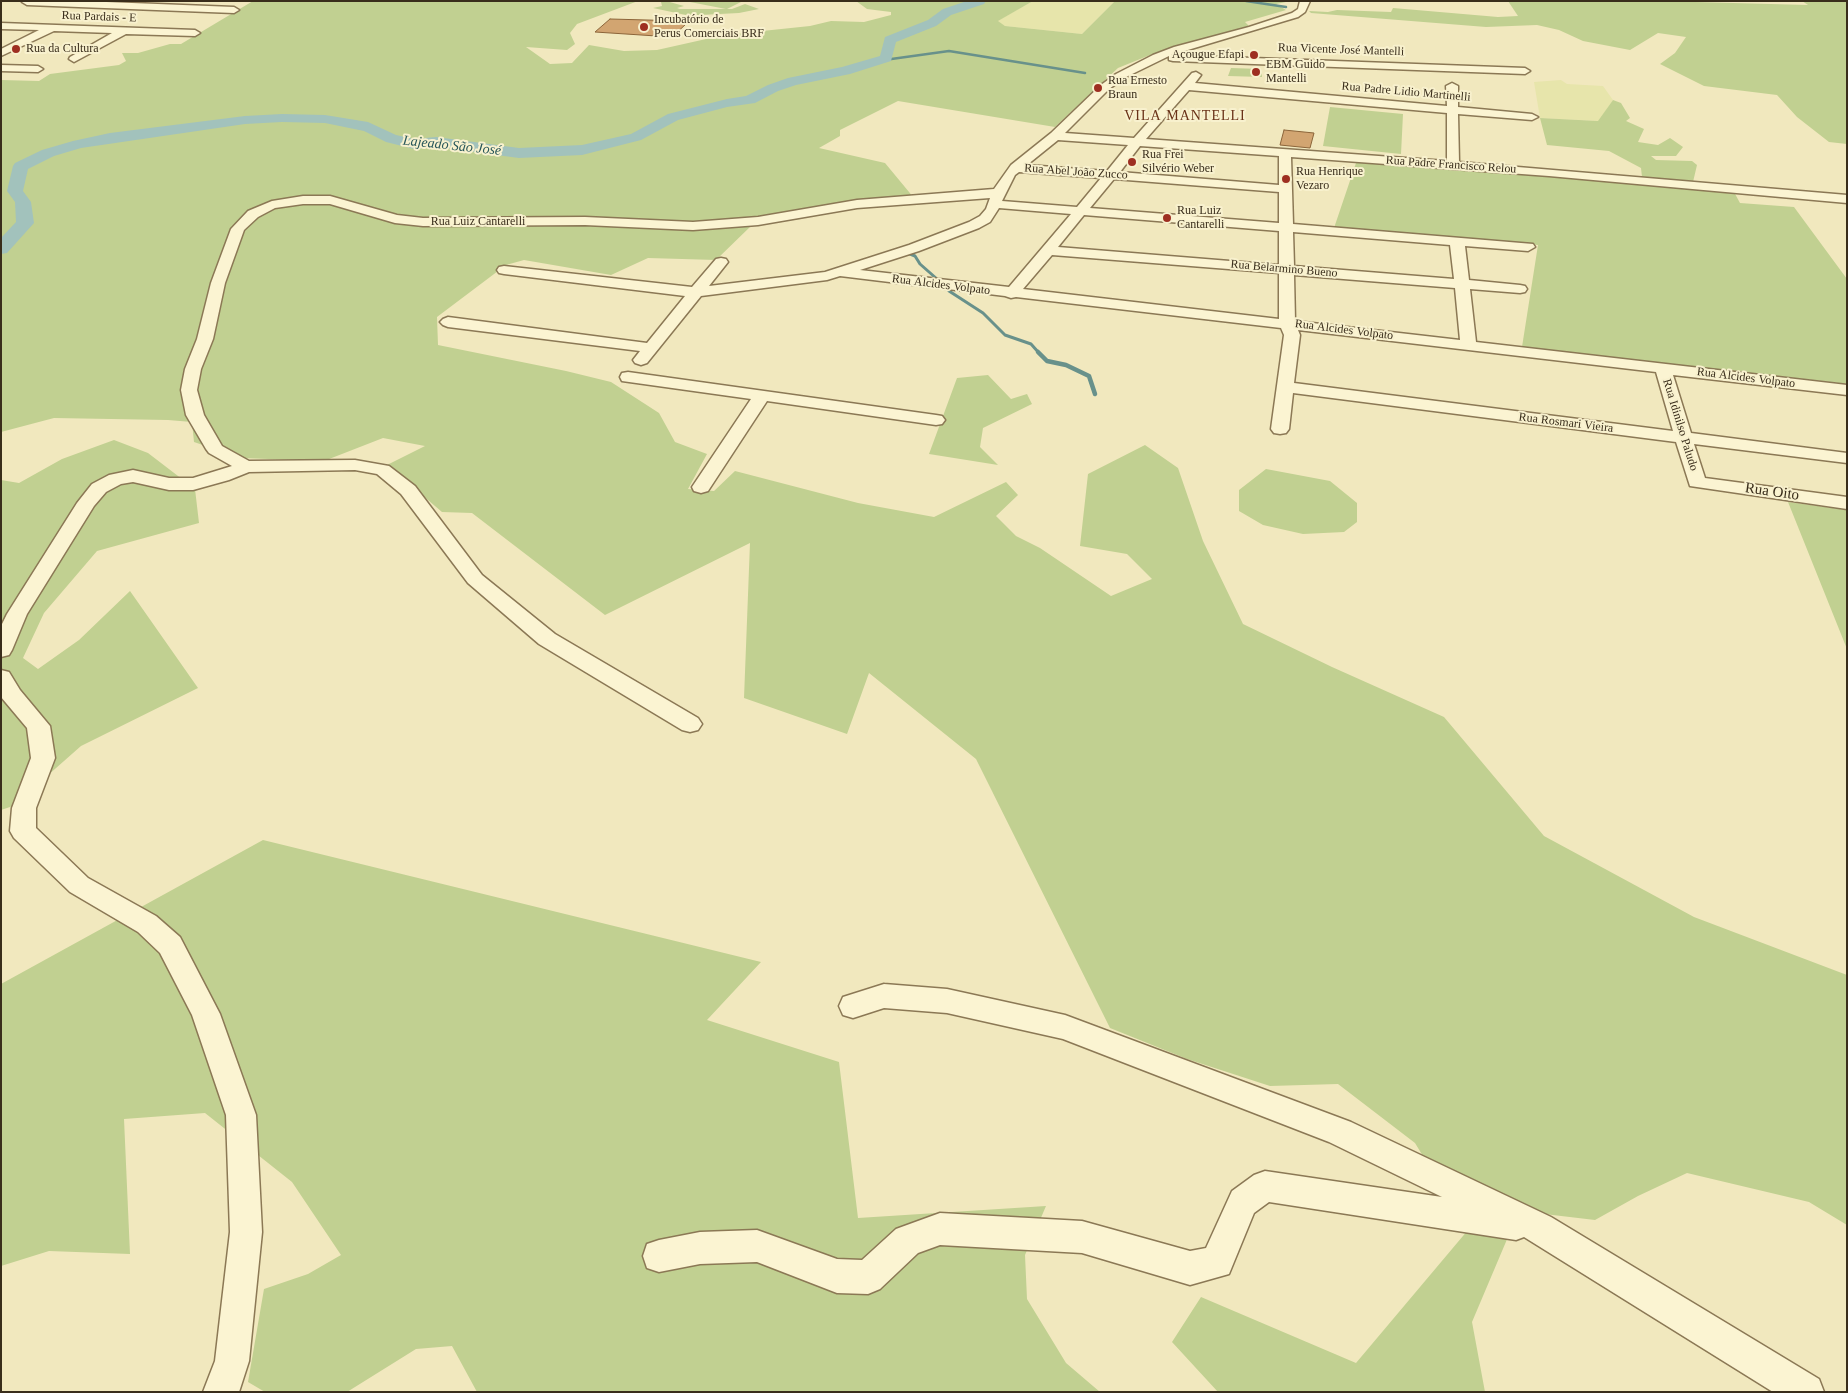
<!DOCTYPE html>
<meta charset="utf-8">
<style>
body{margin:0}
#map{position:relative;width:1848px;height:1393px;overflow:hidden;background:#f1e8be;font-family:"Times New Roman",serif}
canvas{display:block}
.frame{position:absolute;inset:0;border:2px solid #392d1b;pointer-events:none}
</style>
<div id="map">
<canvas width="1848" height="1393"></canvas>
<div class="frame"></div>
</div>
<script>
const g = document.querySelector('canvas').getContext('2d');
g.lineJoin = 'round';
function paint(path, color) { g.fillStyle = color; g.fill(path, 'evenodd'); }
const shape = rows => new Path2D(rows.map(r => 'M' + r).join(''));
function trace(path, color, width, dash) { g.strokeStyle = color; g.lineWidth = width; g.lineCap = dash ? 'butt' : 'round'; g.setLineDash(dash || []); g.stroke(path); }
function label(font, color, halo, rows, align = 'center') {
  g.font = font + ' "Times New Roman",serif'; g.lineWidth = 4; g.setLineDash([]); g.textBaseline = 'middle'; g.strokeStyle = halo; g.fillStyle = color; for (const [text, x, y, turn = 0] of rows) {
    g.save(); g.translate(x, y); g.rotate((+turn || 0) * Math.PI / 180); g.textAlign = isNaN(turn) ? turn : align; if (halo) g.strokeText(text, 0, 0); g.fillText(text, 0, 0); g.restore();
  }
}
paint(shape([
 [1033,1,1115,1,1082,34,1005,26,997,21],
 [1561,80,1567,84,1603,86,1613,100,1599,121,1540,118,1534,82]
]), '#e7e5ab');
paint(shape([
 [253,1,638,1,577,24,570,33,575,44,567,50,526,47,550,64,572,63,589,45,624,51,657,50,724,35,810,26,831,21,864,22,891,15,891,12,867,9,856,1,1033,1,998,21,1005,26,1082,34,1115,1,1291,1,1276,4,1286,10,1245,22,1249,26,1150,55,1118,68,1055,127,898,101,840,130,840,136,819,148,885,163,914,198,817,212,800,219,751,226,716,260,648,258,611,275,524,260,506,265,437,317,438,345,566,371,611,382,659,413,675,442,707,454,688,489,714,491,735,471,858,503,934,517,1006,482,1018,495,996,516,1016,536,1040,548,1111,596,1152,579,1127,554,1080,546,1088,474,1145,445,1178,468,1203,541,1243,624,1332,667,1444,717,1544,836,1694,917,1847,975,1847,1225,1809,1202,1687,1173,1638,1196,1595,1220,1519,1211,1472,1322,1485,1392,1218,1392,1172,1342,1201,1297,1356,1363,1468,1230,1415,1143,1338,1084,1270,1086,1187,1059,1110,1028,976,759,869,673,847,734,744,698,750,543,605,615,472,513,442,512,387,465,425,446,383,438,324,461,241,458,194,442,192,422,168,420,54,418,1,432,1,80,39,81,50,74,119,65,126,61,122,53,138,53,170,44,181,44],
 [666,1,684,6,677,8,680,9,726,9,690,2,692,1,743,1,727,9,732,9,745,4,759,9,739,13,700,15,686,15,653,8,662,6,661,2],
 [1508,1,1658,1,1808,5,1802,1,1847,1,1847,144,1829,142,1797,117,1777,95,1704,86,1660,64,1675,53,1686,37,1658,33,1630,50,1583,41,1559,30,1537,25,1486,27,1311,13,1309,11,1328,12,1337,10,1391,12,1393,8,1498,17,1518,16],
 [1231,68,1261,69,1262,77,1228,76],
 [1613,100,1621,103,1630,118,1626,121,1644,129,1638,142,1658,145,1670,138,1683,147,1676,156,1651,156,1656,160,1692,161,1697,165,1693,182,1642,177,1641,168,1609,151,1547,145,1540,118,1598,121],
 [1330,107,1403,114,1401,154,1323,146],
 [1357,160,1734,192,1740,203,1794,207,1847,279,1847,384,1522,347,1538,245,1334,228],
 [988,375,1011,399,1027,394,1032,404,983,428,980,447,998,465,929,454,957,378],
 [114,440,148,453,195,489,199,523,97,551,44,613,23,658,38,669,79,640,130,591,198,688,81,746,13,806,1,810,1,480,19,483,62,459],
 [1266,469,1330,481,1357,503,1357,522,1344,532,1303,534,1263,525,1239,511,1239,490],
 [1788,502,1847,510,1847,649],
 [263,840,761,962,707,1020,839,1062,858,1218,1046,1206,1025,1255,1027,1299,1066,1363,1100,1392,477,1392,452,1346,416,1349,347,1392,265,1392,248,1382,264,1289,308,1274,341,1255,292,1182,205,1113,124,1119,130,1254,49,1251,1,1266,1,984]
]), '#c1d091');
trace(shape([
 [1246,1,1286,7],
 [877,61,949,51,1085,73]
]), '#68918b', 2.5);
trace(shape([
 [910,254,915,256,920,264,937,279],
 [946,286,949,291,983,313,1005,335,1031,344,1039,353]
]), '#68918b', 3);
trace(shape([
 [1038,352,1047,361,1066,365,1089,376,1095,394]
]), '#68918b', 4.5);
paint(shape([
 [967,1,986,1,984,4,951,15,936,26,896,42,891,61,850,74,796,85,778,91,755,103,727,107,678,120,641,140,582,155,519,158,436,147,414,149,386,142,364,131,325,123,282,122,245,124,81,148,54,156,28,169,23,191,31,202,34,223,7,253,1,254,1,238,16,222,15,202,7,191,13,166,15,163,42,150,73,141,110,133,245,116,282,114,325,115,368,122,396,135,414,139,436,137,519,148,582,145,631,134,668,114,727,99,746,96,768,85,788,78,842,67,880,56,885,37,928,20,943,9,967,1]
]), '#a2c2bc');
const building = shape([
 [610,19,684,21,681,24,686,24,672,37,595,32,610,19],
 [1284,130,1314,133,1310,148,1280,145,1284,130]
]);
paint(building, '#d2a571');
trace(building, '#8b6439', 1);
const minor = shape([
 [81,1,234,7,239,10,234,13,27,5,22,2,81,1],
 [1300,1,1310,1,1305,12,1298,17,1171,55,1525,68,1530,71,1525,74,1173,61,1169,60,1169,56,1124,78,1109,89,1065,133,1134,138,1192,73,1196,72,1201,75,1195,83,1447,106,1446,86,1452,83,1458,86,1458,107,1532,114,1538,117,1532,120,1458,114,1459,162,1847,195,1847,203,1549,176,1291,157,1293,224,1533,244,1535,247,1528,251,1465,246,1469,280,1520,285,1525,286,1527,289,1525,292,1520,293,1470,289,1476,342,1847,385,1847,395,1673,375,1691,433,1847,453,1847,463,1694,444,1705,478,1847,497,1847,509,1690,486,1676,442,1293,393,1289,429,1286,433,1280,434,1274,433,1271,429,1284,335,1281,328,1016,297,1011,298,1005,296,840,276,827,280,701,296,647,363,641,365,635,363,633,360,640,351,448,327,443,325,440,322,443,319,448,317,647,343,685,296,504,274,499,273,497,270,499,267,504,266,692,287,716,259,721,258,726,259,728,262,709,286,825,272,909,245,969,222,980,216,986,209,990,198,857,208,758,225,693,230,585,225,423,226,395,223,330,204,303,204,275,208,258,217,244,230,225,283,213,339,201,369,197,390,204,415,222,446,249,461,355,460,389,466,415,486,482,575,555,634,698,718,702,724,698,730,690,732,682,730,539,644,468,583,401,494,377,474,355,470,249,472,229,480,193,490,169,490,133,482,121,484,106,492,94,506,27,614,12,650,9,655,1,657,1,626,7,614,77,503,92,484,109,475,133,470,169,478,193,478,232,466,209,453,206,449,186,415,181,390,185,369,197,339,211,283,231,229,248,211,272,201,303,196,330,196,397,215,423,218,585,217,693,222,758,217,857,200,994,189,1011,165,1051,133,1101,85,1116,74,1153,55,1174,47,1249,27,1292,13,1298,9,1300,1],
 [1189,90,1447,113,1447,161,1146,139,1189,90],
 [1058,140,1128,145,1107,171,1027,165,1058,140],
 [1140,146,1279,156,1279,185,1120,172,1140,146],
 [1019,172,1101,178,1077,207,1002,201,1015,175,1019,172],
 [1114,179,1279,192,1279,223,1090,208,1114,179],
 [999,208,1071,214,1009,287,860,270,919,251,979,228,990,222,999,208],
 [1084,215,1279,231,1279,265,1058,247,1084,215],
 [1293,232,1450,245,1454,279,1294,266,1293,232],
 [1052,255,1279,273,1279,319,1023,289,1052,255],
 [1294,275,1455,288,1460,340,1295,321,1294,275],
 [1298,330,1656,372,1673,431,1294,383,1300,335,1298,330],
 [1,23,195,30,200,33,195,36,126,34,74,62,69,59,70,57,112,33,54,31,1,56,1,49,39,30,1,29,1,23],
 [1,65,38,66,43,69,38,72,1,71,1,65],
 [628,372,936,415,942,416,945,420,942,424,936,425,767,401,708,491,701,493,694,491,692,487,751,399,622,381,620,377,622,373,628,372],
 [1,670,9,672,20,690,50,726,55,758,36,808,36,828,88,878,156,916,180,937,220,1014,256,1115,262,1232,249,1361,239,1392,203,1392,215,1361,230,1232,226,1115,192,1015,160,953,138,932,70,892,14,838,10,831,12,808,31,758,27,728,1,697,1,670],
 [884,984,947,989,1065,1015,1351,1122,1551,1217,1819,1379,1824,1392,1773,1392,1524,1237,1516,1240,1269,1202,1254,1213,1229,1274,1190,1285,1082,1253,940,1245,918,1253,880,1289,868,1294,837,1293,757,1262,700,1264,659,1272,647,1268,643,1256,647,1244,659,1240,700,1232,757,1230,837,1259,862,1260,896,1229,940,1213,1082,1221,1190,1251,1206,1248,1232,1191,1254,1175,1265,1171,1442,1197,1329,1142,1063,1039,947,1013,884,1008,853,1018,843,1015,839,1006,843,997,884,984]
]);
trace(minor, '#8b7855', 3);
paint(minor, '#fbf4d2');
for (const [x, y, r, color] of [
 [644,27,5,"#9e2f21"],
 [16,49,5,"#9e2f21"],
 [1254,55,5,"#9e2f21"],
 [1256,72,5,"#9e2f21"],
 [1098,88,5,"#9e2f21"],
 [1132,162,5,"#9e2f21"],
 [1286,179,5,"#9e2f21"],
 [1167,218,5,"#9e2f21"]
]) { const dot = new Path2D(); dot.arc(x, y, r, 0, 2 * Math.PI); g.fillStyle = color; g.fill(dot); trace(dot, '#f8f1ce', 2); }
label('12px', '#392d1b', '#f8f1ce', [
 ["Rua Pardais - E",99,17,2],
 ["Rua Vicente José Mantelli",1341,50,2],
 ["Rua Padre Lidio Martinelli",1406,92,5],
 ["Rua Padre Francisco Relou",1451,165,4],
 ["Rua Abel João Zucco",1076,172,4],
 ["Rua Luiz Cantarelli",478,222],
 ["Rua Belarmino Bueno",1284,269,5],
 ["Rua Alcides Volpato",941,285,7],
 ["Rua Alcides Volpato",1344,330,7],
 ["Rua Alcides Volpato",1746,378,7],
 ["Rua Rosmari Vieira",1566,423,7],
 ["Rua Idinilso Paludo",1680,425,73]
]);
label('12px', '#392d1b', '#f8f1ce', [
 ["Incubatório de",654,20],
 ["Perus Comerciais BRF",654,34],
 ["Rua da Cultura",26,49],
 ["Açougue Efapi",1244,55,"right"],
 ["EBM Guido",1266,65],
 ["Mantelli",1266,79],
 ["Rua Ernesto",1108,81],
 ["Braun",1108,95],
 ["Rua Frei",1142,155],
 ["Silvério Weber",1142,169],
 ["Rua Henrique",1296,172],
 ["Vezaro",1296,186],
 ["Rua Luiz",1177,211],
 ["Cantarelli",1177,225]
], 'left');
g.letterSpacing = '1px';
label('14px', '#693217', '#f8f1ce', [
 ["VILA MANTELLI",1185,116]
]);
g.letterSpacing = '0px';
label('italic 14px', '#29575a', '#f8f1ce', [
 ["Lajeado São José",452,146,6]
]);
label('15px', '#392d1b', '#f8f1ce', [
 ["Rua Oito",1772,492,8]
]);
</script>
